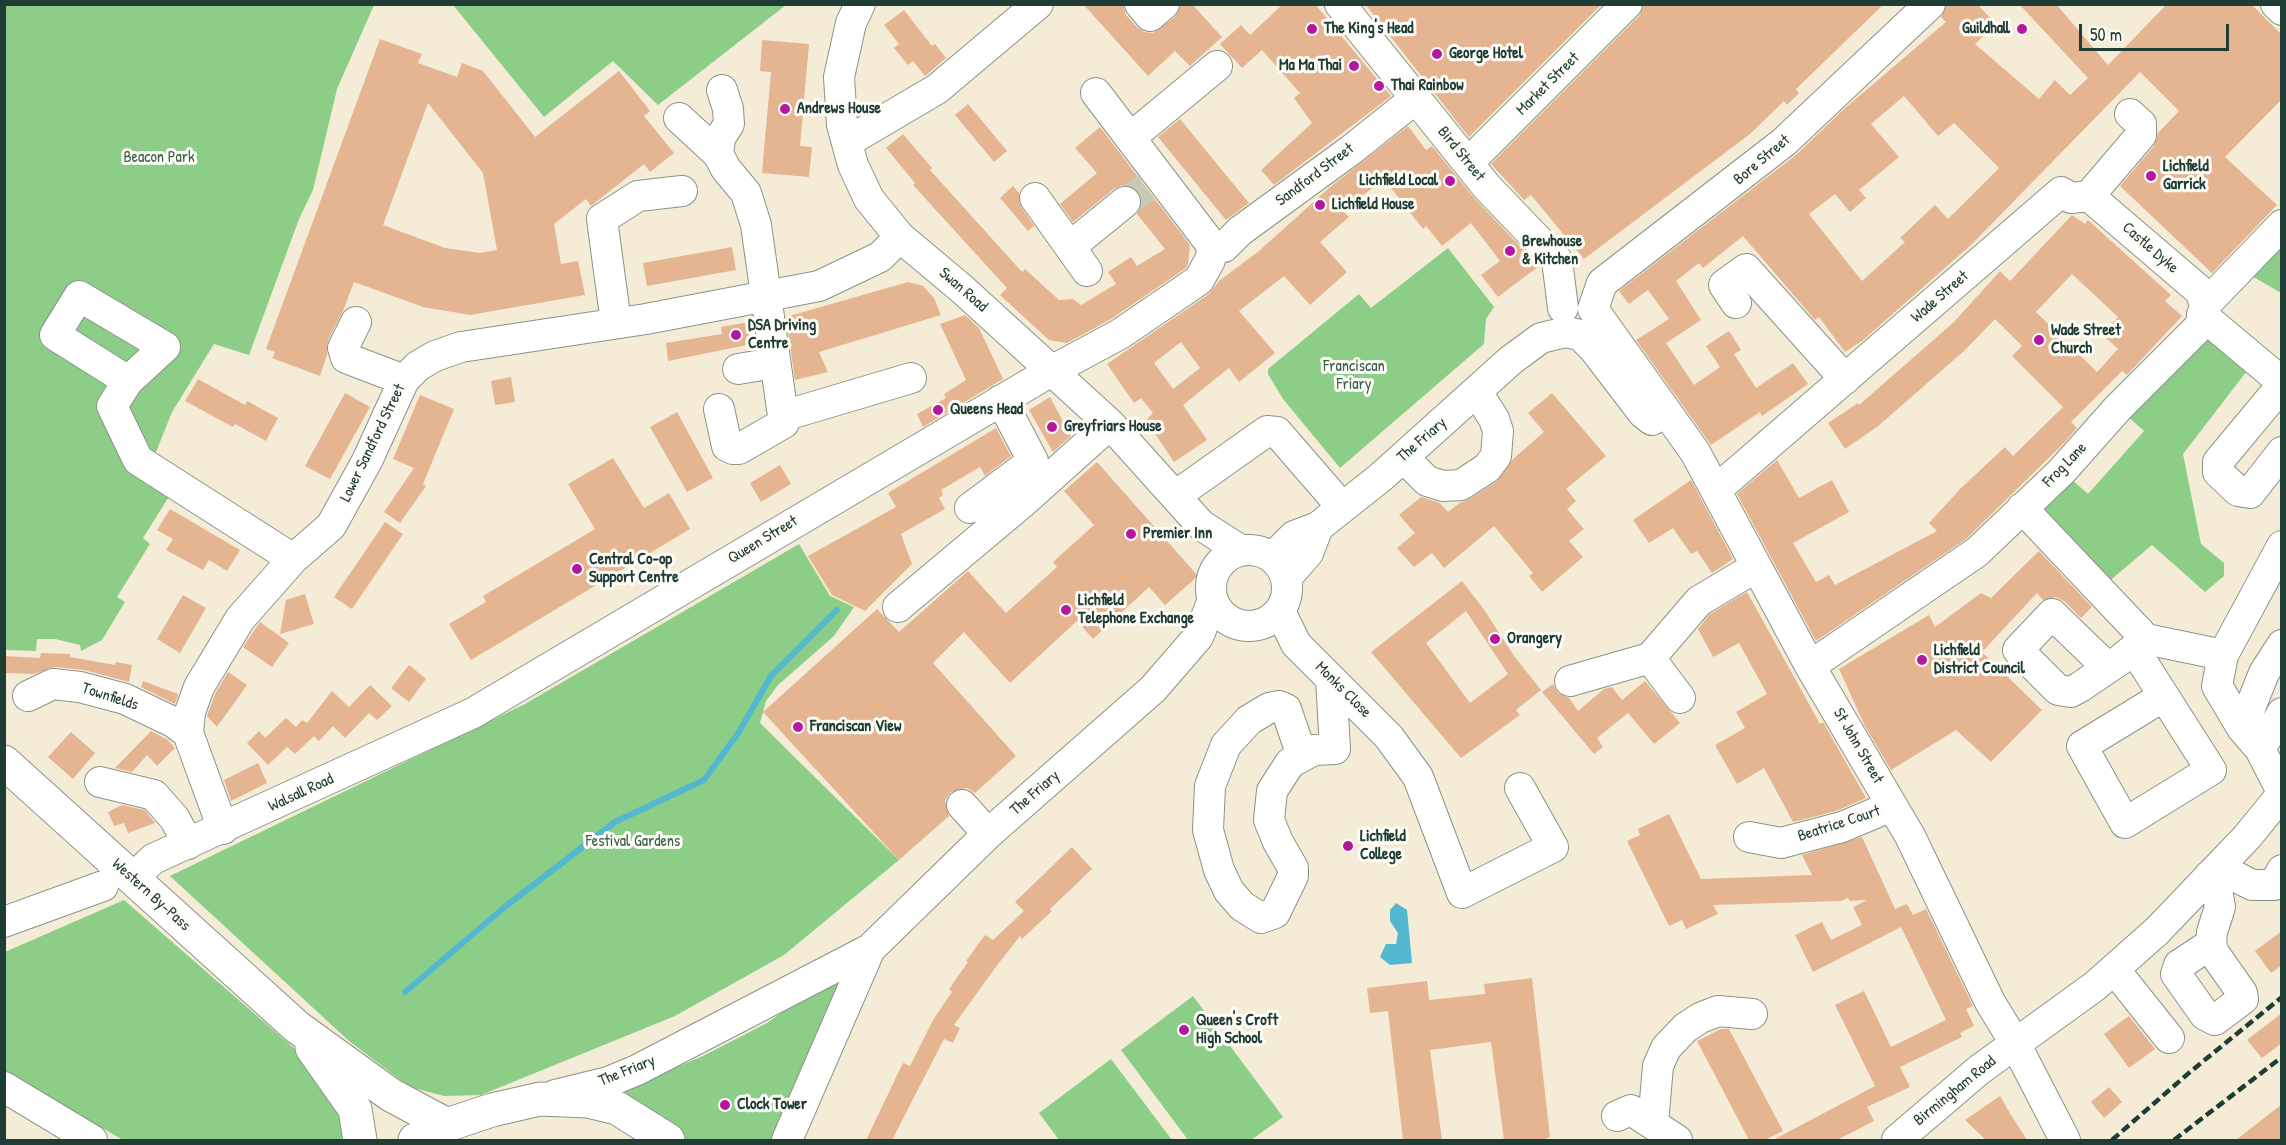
<!DOCTYPE html>
<style>
body{margin:0}
#map{position:relative;width:2286px;height:1145px;overflow:hidden;background:#f4ecd7;font-family:"Patrick Hand",sans-serif}
canvas{display:block}
.frame{position:absolute;inset:0;border:6px solid #1f3d34;pointer-events:none}
.scale{position:absolute;left:2079px;top:24px;width:150px;height:27px;box-sizing:border-box;border:3px solid #1f3d34;border-top:0;padding-left:8px;font-size:18px;line-height:21px;white-space:nowrap;color:#1f3d34;-webkit-text-stroke:4px #fdfcf7;paint-order:stroke}
</style>
<div id="map">
<canvas width="2286" height="1145"></canvas>
<div class="frame"></div>
<div class="scale">50 m</div>
</div>
<script>
const g = document.querySelector('canvas').getContext('2d');
g.lineJoin = 'round';
function paint(path, color) { g.fillStyle = color; g.fill(path, 'evenodd'); }
const shape = rows => new Path2D(rows.map(r => 'M' + r).join(''));
function trace(path, color, width, dash) { g.strokeStyle = color; g.lineWidth = width; g.lineCap = dash ? 'butt' : 'round'; g.setLineDash(dash || []); g.stroke(path); }
function label(font, color, halo, rows, align = 'center') {
  g.font = font + ' "Patrick Hand",sans-serif'; g.lineWidth = 6; g.setLineDash([]); g.textBaseline = 'middle'; g.strokeStyle = halo; g.fillStyle = color; for (const [text, x, y, turn = 0] of rows) {
    g.save(); g.translate(x, y); g.rotate((+turn || 0) * Math.PI / 180); g.textAlign = isNaN(turn) ? turn : align; if (halo) g.strokeText(text, 0, 0); g.fillText(text, 0, 0); g.restore();
  }
}
paint(shape([
 [4,5,374,5,337,89,313,190,299,219,249,355,214,344,172,412,152,462,180,479,143,538,150,544,117,597,125,602,102,640,81,651,80,645,55,639,37,639,36,651,5,650],
 [453,5,786,5,658,105,613,61,544,117],
 [2281,241,2281,293,2252,276],
 [1448,248,1494,307,1486,319,1484,344,1340,468,1283,399,1268,374,1268,369,1359,294,1371,308],
 [2200,326,2250,367,2183,454,2201,544,2224,563,2224,576,2205,592,2152,545,2107,583,2030,501,2062,471,2088,494,2144,431,2118,408],
 [799,544,830,596,854,607,834,636,778,685,766,701,760,723,899,860,784,955,675,1016,481,1095,444,1096,410,1087,349,1041,170,876,525,704],
 [124,900,326,1076,348,1140,123,1140,5,1072,5,952],
 [840,972,850,980,773,1140,686,1140,672,1128,616,1093,703,1056,767,1023],
 [1193,996,1283,1117,1251,1140,1188,1140,1121,1050],
 [1111,1059,1172,1140,1059,1140,1039,1113]
]), '#8cce87');
paint(shape([
 [1396,903,1407,910,1412,963,1390,965,1380,957,1386,944,1396,944,1398,933,1390,921,1390,910]
]), '#52b8d0');
trace(shape([
 [405,992,506,906,615,822,704,780,739,732,771,676,837,610]
]), '#52b8d0', 6);
paint(shape([
 [1083,4,1123,4,1126,15,1137,27,1144,32,1153,33,1175,17,1181,4,1192,4,1222,37,1190,66,1175,51,1148,76],
 [1283,4,1315,4,1391,96,1274,185,1261,170,1312,123,1294,98,1300,93,1262,50,1242,68,1220,44,1241,25,1250,35],
 [1365,4,1602,4,1469,137],
 [1644,4,1884,4,1796,89,1799,93,1787,105,1784,101,1750,134,1584,259,1531,195,1524,200,1491,164,1639,16],
 [1947,4,1977,4,1996,24,1975,44,2039,99,2055,80,2070,95,2088,78,2019,4,2056,4,2108,65,2167,4,2251,4,2282,35,2282,99,2225,157,2277,205,2212,273,2120,186,2154,146,2158,133,2179,111,2140,72,1972,244,1862,341,1845,352,1819,317,1815,320,1743,236,1703,268,1699,263,1676,281,1701,320,1666,343,1694,385,1720,367,1706,346,1729,331,1741,350,1734,354,1756,388,1793,363,1808,384,1762,416,1760,412,1711,445,1636,340,1669,319,1648,290,1629,304,1619,291,1796,155,1844,109,1946,22,1941,17],
 [1904,96,1938,136,1954,123,1999,168,1948,219,1935,205,1900,238,1905,242,1862,281,1809,214,1835,194,1850,212,1866,198,1859,190,1899,157,1871,124],
 [904,10,932,46,935,44,946,58,925,76,913,61,908,65,894,48,899,44,884,25],
 [380,39,422,54,418,63,457,77,462,63,483,71,535,137,619,71,650,111,644,116,674,153,650,172,644,164,591,206,586,199,554,224,561,264,578,261,585,295,470,315,423,307,354,282,343,311,328,340,327,355,320,376,272,358,275,352,266,349],
 [428,103,483,173,497,250,480,253,445,248,383,225],
 [762,40,809,44,800,146,812,147,809,177,762,173,771,72,760,71],
 [968,104,1007,151,994,162,955,115],
 [1180,119,1249,203,1226,220,1158,137],
 [1408,126,1426,150,1432,146,1475,199,1539,266,1498,297,1481,275,1500,261,1471,223,1442,246,1426,226,1423,229,1384,179,1343,211,1349,217,1320,242,1347,272,1310,305,1284,276,1239,311,1275,353,1239,382,1229,368,1183,405,1207,440,1174,462,1146,420,1153,413,1141,398,1134,403,1107,364,1209,294,1219,281,1259,251,1329,188],
 [1181,342,1200,368,1173,389,1154,363],
 [1100,127,1190,245,1188,264,1186,268,1111,319,1067,343,1049,340,1000,295,1007,288,913,185,915,183,886,148,903,134,932,168,930,170,1022,272,1025,269,1059,300,1073,299,1081,305,1116,284,1108,272,1131,257,1137,266,1165,249,1137,214,1142,199,1132,186,1123,185,1114,189,1073,222,1060,204,1097,173,1075,148],
 [1013,186,1019,193,1021,207,1034,226,1028,231,1000,198],
 [2072,215,2085,224,2088,220,2171,295,2165,301,2182,316,2127,375,2122,371,2071,422,2077,428,2064,443,1966,539,1816,641,1737,494,1777,460,1799,498,1832,480,1849,512,1793,543,1816,582,1829,575,1835,585,1937,531,1929,523,1961,488,2005,447,2013,456,2063,407,2012,356,2022,346,1995,319,1964,351,1877,427,1845,449,1828,423,1858,403,1859,405,1954,322,2000,271,2010,281],
 [2072,274,2118,317,2102,334,2118,349,2097,372,2036,312],
 [732,247,736,270,647,286,643,263],
 [908,282,923,286,934,298,941,315,819,352,828,372,795,380,786,317],
 [965,315,979,328,1003,379,923,427,917,414,946,398,944,394,966,380,940,324],
 [749,322,752,344,668,361,666,343,722,334,721,327],
 [511,377,515,402,495,405,491,381],
 [198,379,245,405,247,401,278,418,266,441,235,424,233,427,185,401],
 [345,393,370,407,330,479,305,466],
 [1552,393,1606,456,1566,489,1576,501,1567,509,1584,529,1569,541,1583,557,1542,592,1529,576,1533,573,1494,526,1444,568,1432,553,1414,567,1397,548,1415,533,1399,515,1421,497,1440,503,1448,512,1461,502,1470,499,1496,482,1513,459,1544,432,1528,413],
 [420,395,454,409,423,484,426,486,400,523,384,512,414,468,393,459],
 [1050,397,1071,436,1053,452,1029,410],
 [677,412,713,478,687,492,650,427],
 [996,428,1011,456,985,476,980,467,941,490,943,495,939,498,945,509,901,534,912,564,865,611,832,595,808,556,896,507,888,493],
 [613,458,644,508,669,493,690,529,471,660,449,624,486,602,483,596,595,529,568,484],
 [1097,462,1198,576,1165,605,1149,587,1093,639,1077,621,1010,683,964,632,933,663,1016,756,975,793,967,788,951,792,945,800,949,816,899,860,763,712,877,609,899,632,968,571,1006,613,1057,567,1053,562,1094,525,1064,491],
 [780,465,791,484,761,502,750,483],
 [1691,480,1733,559,1712,573,1697,551,1691,554,1673,528,1649,543,1633,520],
 [170,509,240,550,227,571,209,560,203,570,166,550,173,539,157,530],
 [385,522,403,534,352,609,334,597],
 [2039,551,2092,607,2081,618,2064,601,2056,597,2043,600,2037,593,1982,652,2042,710,1991,762,1956,730,1891,770,1865,726,1839,669,1929,615,1935,627,1981,593,1991,598],
 [1462,581,1483,608,1514,656,1541,690,1516,710,1520,715,1461,758,1371,652],
 [1466,611,1508,674,1470,703,1426,643],
 [1747,592,1820,724,1823,722,1866,798,1836,811,1793,822,1764,768,1737,784,1715,745,1745,728,1736,712,1767,694,1739,643,1713,657,1698,629,1710,614],
 [305,594,314,624,280,634,286,600],
 [183,595,206,608,180,653,157,639],
 [260,622,289,643,272,667,243,647],
 [41,653,70,654,70,657,115,665,116,662,132,665,129,682,84,670,55,667,34,674,4,673,4,656,40,658],
 [409,665,426,679,409,702,391,688],
 [228,672,247,685,217,727,207,716,215,694],
 [143,681,178,694,175,704,141,687],
 [1645,681,1680,723,1654,744,1628,713,1597,738,1603,747,1594,754,1542,692,1553,684,1558,693,1569,698,1578,711,1604,689,1612,687,1622,700],
 [370,685,392,706,377,720,369,713,345,738,333,726,319,741,314,736,295,754,287,747,268,765,247,743,259,731,265,738,286,718,296,727,302,720,307,723,332,691,349,707],
 [151,731,168,740,175,748,157,766,147,755,132,772,115,768],
 [71,732,95,753,73,779,48,757],
 [258,763,267,783,231,801,224,780],
 [122,805,145,810,155,823,128,833,124,823,114,826,108,812],
 [1669,814,1701,879,1812,875,1802,855,1862,837,1895,909,1907,904,1913,915,1926,909,1973,1006,1966,1009,1974,1026,1960,1033,1962,1037,1900,1067,1910,1087,1867,1107,1874,1121,1837,1140,1773,1140,1875,1086,1835,1005,1864,991,1891,1047,1946,1020,1901,927,1813,972,1795,935,1822,922,1831,940,1862,925,1853,907,1867,900,1850,901,1848,898,1841,901,1713,905,1718,914,1686,929,1682,920,1669,926,1627,841,1640,835,1638,829],
 [1072,847,1092,869,1050,909,1052,911,1022,939,1020,936,995,968,954,1025,960,1028,953,1043,944,1039,892,1140,866,1140,903,1063,910,1066,933,1020,952,992,949,989,968,962,966,961,985,935,993,940,1024,911,1015,902],
 [2282,931,2282,965,2271,973,2255,951],
 [1532,978,1550,1137,1541,1140,1504,1140,1491,1042,1430,1050,1442,1140,1403,1140,1388,1011,1370,1013,1367,988,1427,981,1429,1000,1485,994,1484,984],
 [2282,1013,2282,1043,2262,1058,2247,1040],
 [2129,1016,2155,1049,2129,1068,2104,1034],
 [1721,1029,1729,1029,1783,1131,1765,1140,1749,1140,1697,1041],
 [2109,1087,2122,1102,2104,1118,2091,1102],
 [2000,1096,2011,1115,2027,1140,1986,1140,1965,1120],
 [2282,1104,2282,1140,2236,1140]
]), '#e5b592');
trace(shape([
 [1125,202,1146,188]
]), '#c9c9b6', 30, [30, 15]);
const minor = shape([
 [860,4,851,23,839,77,842,125,853,165,869,199,900,237,962,289,1110,424,1201,525,1240,550],
 [1140,4,1150,16,1164,4],
 [1340,4,1487,187,1557,260,1563,308],
 [2276,4,2282,10],
 [679,118,718,154],
 [1130,138,1217,66],
 [847,142,937,89,1038,4],
 [1469,162,1627,4],
 [2089,196,2200,291,2205,305],
 [1035,198,1087,271],
 [1071,246,1125,202],
 [1213,247,1224,247,1240,231,1351,150,1416,98],
 [1736,303,1724,285,1746,269,1845,379],
 [1593,309,1695,452,1810,666,1910,836,1990,1002,2015,1043,2065,1140],
 [1593,309,1602,283,1784,142,1930,4],
 [2202,315,2282,382],
 [356,322,343,348,346,358,404,380],
 [616,323,602,219,638,196,682,191],
 [738,369,775,363],
 [128,381,55,335,79,296,165,347,128,381,112,406,138,460,293,559],
 [2282,385,2218,462,2218,472,2238,491,2250,493,2282,452],
 [719,409,727,446,733,449,739,449,784,423,756,225,746,193,726,169,718,154,720,138,729,124,728,109,722,90],
 [783,416,911,378],
 [1403,457,1427,481,1443,486,1461,485,1487,468,1496,456,1498,431,1494,419,1477,392],
 [1716,490,2061,192,2071,198,2089,196,2141,135,2141,124,2130,114],
 [1175,496,1267,431,1277,432,1342,507],
 [970,508,1033,461,1001,400],
 [2022,508,2146,639,2223,655],
 [2282,546,2223,655,2217,686,2242,728,2260,749,2282,792],
 '1211 588a38 38 0 1 1 76 0a38 38 0 1 1-76 0Z',
 [1273,557,1294,536,1318,527,1381,477,1511,360,1541,338,1566,332,1580,335,1594,349,1643,413,1652,420],
 [1287,577,1308,553,1318,527],
 [898,607,1022,503,1110,424],
 [1280,611,1296,644,1389,737,1418,777,1462,893,1553,847,1520,788],
 [2134,649,2211,770,2125,823,2082,746,2164,696],
 [1810,666,1977,552,2062,471,2118,408,2200,326,2205,305,2282,225],
 [2108,668,2052,614,2018,650,2058,690,2071,692,2080,687,2108,668,2120,660,2146,639],
 [1570,681,1650,658],
 [28,696,53,684,80,687,125,699,173,722,188,733],
 [1680,698,1650,658,1699,601,1756,567],
 [2242,728,2264,673,2282,645],
 [2260,749,2282,713],
 [1302,756,1286,709,1279,706,1269,708,1249,720,1226,745,1210,786,1208,830,1219,870,1229,891,1242,906,1261,918,1275,913,1293,876,1293,868,1278,842,1269,820,1272,791,1290,763,1314,750,1335,749,1331,679],
 [100,782,154,795,175,819,188,844],
 [962,805,988,834],
 [223,829,188,733,190,712,199,687,240,619,293,559,331,526,367,461,404,380,418,366,435,356,461,347,646,319,819,286,880,257,900,237],
 [1749,837,1781,843,1842,827,1892,806],
 [2219,868,2252,885,2274,885,2282,870],
 [2209,876,2218,895,2220,907,2212,932,2211,944,2214,953,2242,993,2243,999,2215,1020,2205,1015,2176,974,2179,965,2211,944],
 [133,878,153,859,473,713,1053,370,1120,334,1199,280,1210,260,1213,247,1096,93],
 [4,922,103,886],
 [2114,969,2169,1038],
 [4,1087,92,1140],
 [555,1095,608,1082,637,1070,870,949,988,834,1153,689,1198,637,1213,600],
 [1617,1116,1631,1110,1677,1140],
 [1653,1124,1658,1066,1666,1048,1685,1028,1700,1018,1718,1011,1752,1014],
 [787,1140,870,949],
 [1897,1140,1979,1070,2095,986,2157,931,2247,837,2282,794]
]);
const highway = shape([
 [4,762,297,1027,391,1095,447,1125],
 [312,1048,355,1109,360,1140],
 [415,1140,447,1125,492,1110,540,1099,588,1101,617,1108,668,1140]
]);
trace(minor, '#8a9486', 32);
trace(highway, '#8a9486', 35);
trace(minor, '#fff', 30);
trace(highway, '#fff', 33);
trace(shape([
 [2112,1140,2190,1072,2282,997],
 [2174,1140,2282,1057]
]), '#1f3d34', 4.5, [9, 4.5]);
for (const [x, y, r, color] of [
 [1312,29,6,"#b5179e"],
 [2022,29,6,"#b5179e"],
 [1437,54,6,"#b5179e"],
 [1354,66,6,"#b5179e"],
 [1379,86,6,"#b5179e"],
 [785,109,6,"#b5179e"],
 [2151,176,6,"#b5179e"],
 [1450,181,6,"#b5179e"],
 [1320,205,6,"#b5179e"],
 [1510,251,6,"#b5179e"],
 [736,335,6,"#b5179e"],
 [2039,340,6,"#b5179e"],
 [938,410,6,"#b5179e"],
 [1052,427,6,"#b5179e"],
 [1131,534,6,"#b5179e"],
 [577,569,6,"#b5179e"],
 [1066,610,6,"#b5179e"],
 [1495,639,6,"#b5179e"],
 [1922,660,6,"#b5179e"],
 [798,727,6,"#b5179e"],
 [1348,846,6,"#b5179e"],
 [1184,1030,6,"#b5179e"],
 [725,1105,6,"#b5179e"]
]) { const dot = new Path2D(); dot.arc(x, y, r, 0, 2 * Math.PI); g.fillStyle = color; g.fill(dot); trace(dot, '#fdfcf7', 2); }
label('bold 16px', '#1f3d34', '#fdfcf7', [
 ["The King's Head",1324,29],
 ["Guildhall",2010,29,"right"],
 ["George Hotel",1449,54],
 ["Ma Ma Thai",1342,66,"right"],
 ["Thai Rainbow",1391,86],
 ["Andrews House",797,109],
 ["Lichfield",2163,167],
 ["Garrick",2163,185],
 ["Lichfield Local",1438,181,"right"],
 ["Lichfield House",1332,205],
 ["Brewhouse",1522,242],
 ["& Kitchen",1522,260],
 ["DSA Driving",748,326],
 ["Centre",748,344],
 ["Wade Street",2051,331],
 ["Church",2051,349],
 ["Queens Head",950,410],
 ["Greyfriars House",1064,427],
 ["Premier Inn",1143,534],
 ["Central Co-op",589,560],
 ["Support Centre",589,578],
 ["Lichfield",1078,601],
 ["Telephone Exchange",1078,619],
 ["Orangery",1507,639],
 ["Lichfield",1934,651],
 ["District Council",1934,669],
 ["Franciscan View",810,727],
 ["Lichfield",1360,837],
 ["College",1360,855],
 ["Queen's Croft",1196,1021],
 ["High School",1196,1039],
 ["Clock Tower",737,1105]
], 'left');
label('16px', '#1f3d34', '#fdfcf7', [
 ["Market Street",1548,84,-45],
 ["Bird Street",1461,154,51],
 ["Bore Street",1762,160,-40],
 ["Sandford Street",1315,175,-37],
 ["Castle Dyke",2150,248,41],
 ["Swan Road",963,290,41],
 ["Wade Street",1940,297,-41],
 ["The Friary",1422,440,-41],
 ["Lower Sandford Street",373,443,-64],
 ["Frog Lane",2065,465,-46],
 ["Queen Street",763,540,-31],
 ["Monks Close",1343,690,45],
 ["Townfields",110,697,18],
 ["St John Street",1858,746,60],
 ["Walsall Road",301,793,-25],
 ["The Friary",1035,793,-41],
 ["Beatrice Court",1839,824,-18],
 ["Western By-Pass",151,895,42],
 ["The Friary",627,1071,-22],
 ["Birmingham Road",1955,1091,-39]
]);
label('16px', '#3a6149', '#fdfcf7', [
 ["Beacon Park",159,158],
 ["Franciscan",1354,367],
 ["Friary",1354,385],
 ["Festival Gardens",633,842]
]);
</script>
